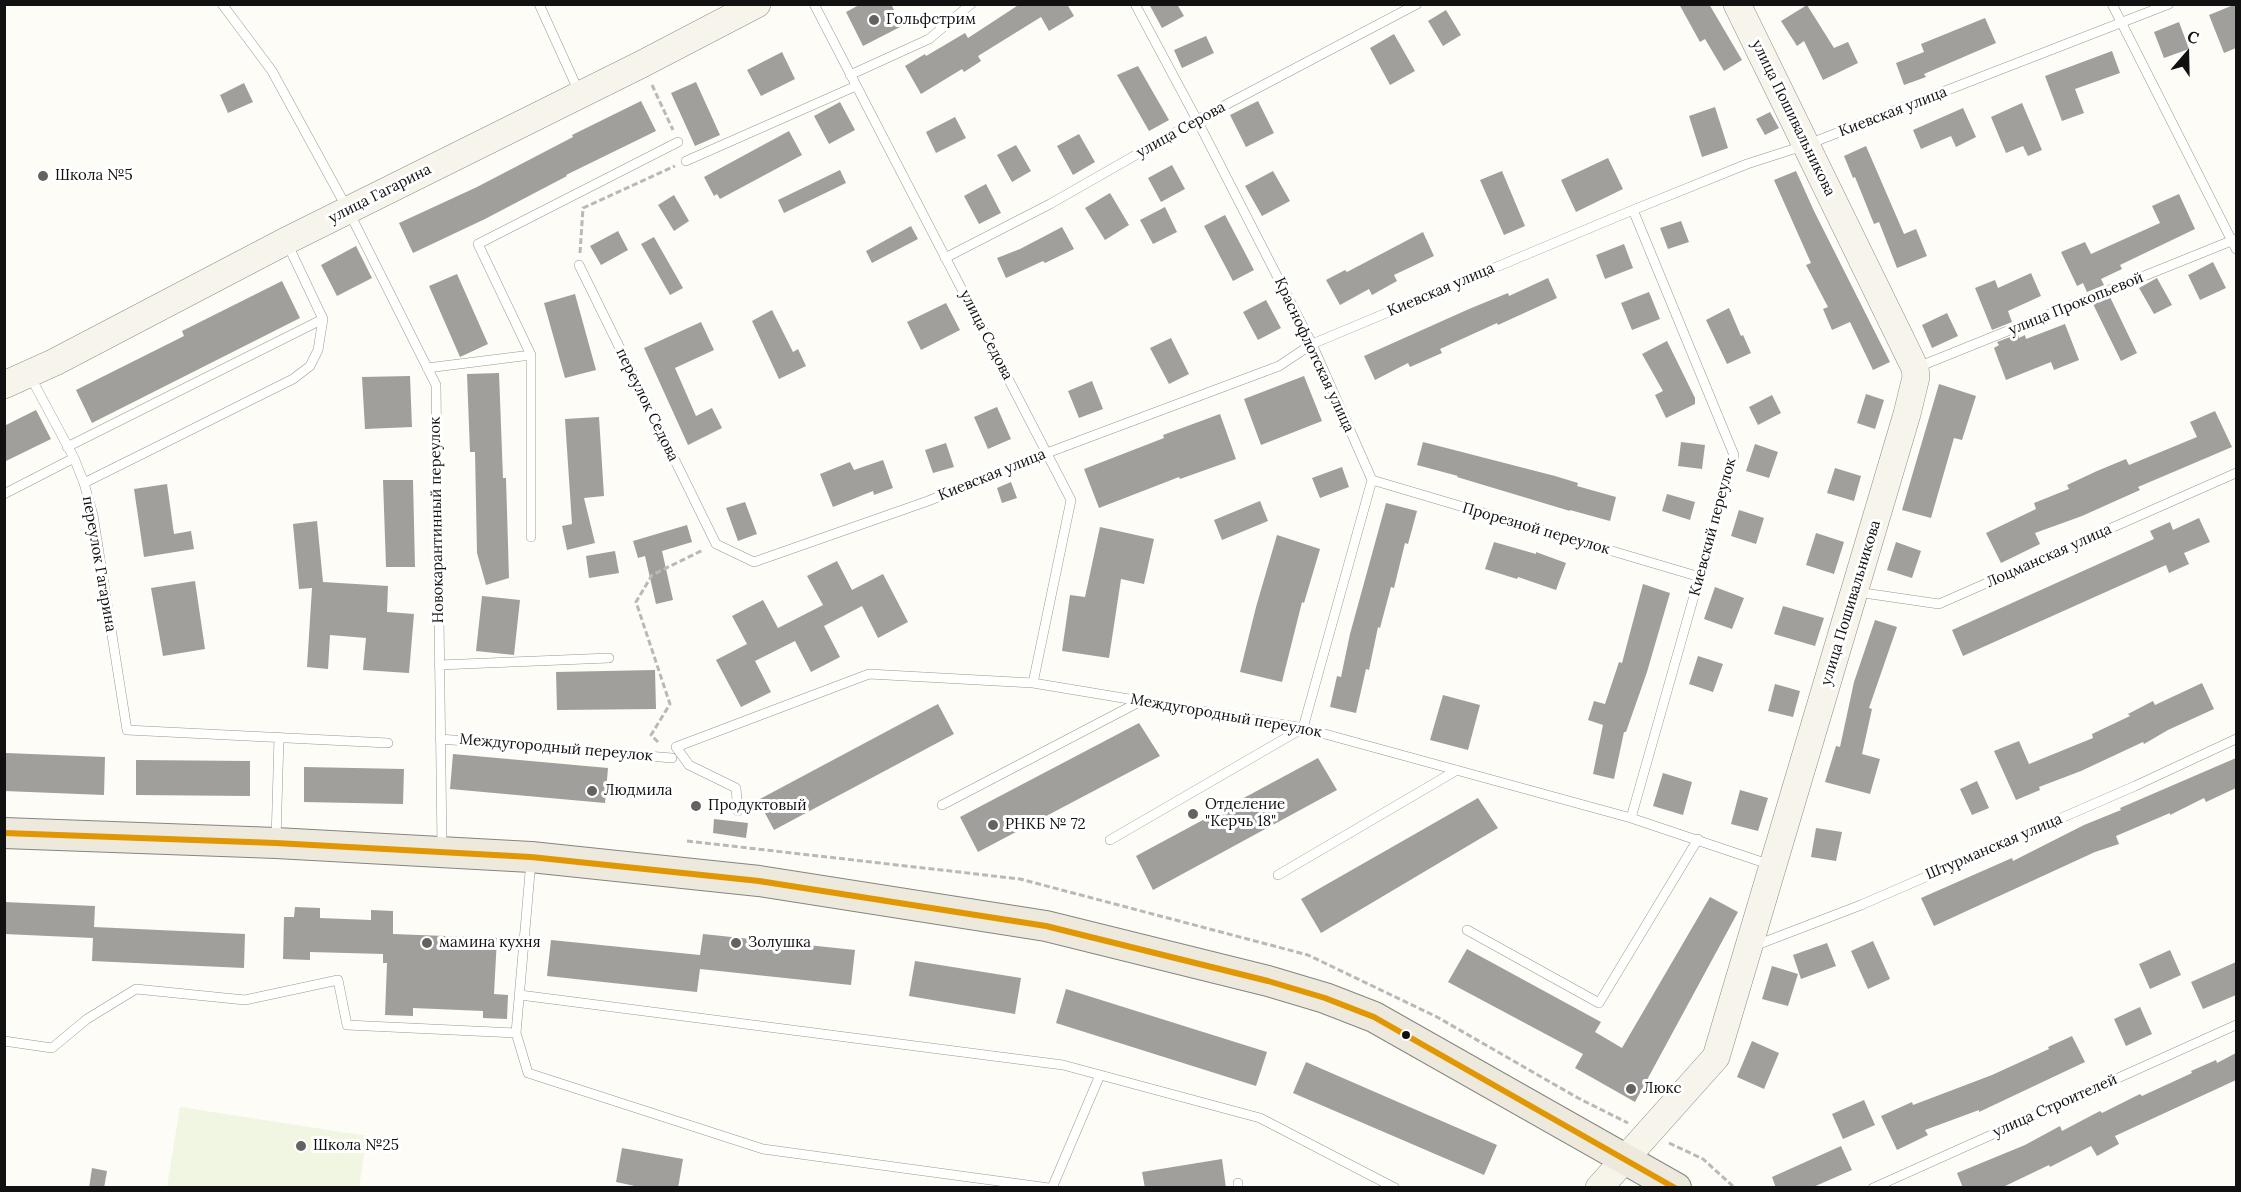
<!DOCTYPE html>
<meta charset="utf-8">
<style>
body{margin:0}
#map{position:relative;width:2241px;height:1192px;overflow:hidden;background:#fdfcf7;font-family:Lora,serif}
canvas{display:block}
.frame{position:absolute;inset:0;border:6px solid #111;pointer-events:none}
.north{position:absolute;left:2157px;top:24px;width:60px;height:60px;-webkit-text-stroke:4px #fff;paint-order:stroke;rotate:20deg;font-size:16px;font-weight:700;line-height:24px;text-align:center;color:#111}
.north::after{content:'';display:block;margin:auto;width:21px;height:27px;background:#111;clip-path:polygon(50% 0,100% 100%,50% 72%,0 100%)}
</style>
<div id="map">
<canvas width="2241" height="1192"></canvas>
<div class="frame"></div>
<div class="north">С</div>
</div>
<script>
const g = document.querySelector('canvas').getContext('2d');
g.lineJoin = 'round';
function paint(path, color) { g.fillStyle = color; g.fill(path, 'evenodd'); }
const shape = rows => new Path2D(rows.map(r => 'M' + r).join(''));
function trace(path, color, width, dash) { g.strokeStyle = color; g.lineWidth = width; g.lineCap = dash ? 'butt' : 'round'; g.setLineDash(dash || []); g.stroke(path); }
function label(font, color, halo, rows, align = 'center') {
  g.font = font + ' Lora,serif'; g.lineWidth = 6; g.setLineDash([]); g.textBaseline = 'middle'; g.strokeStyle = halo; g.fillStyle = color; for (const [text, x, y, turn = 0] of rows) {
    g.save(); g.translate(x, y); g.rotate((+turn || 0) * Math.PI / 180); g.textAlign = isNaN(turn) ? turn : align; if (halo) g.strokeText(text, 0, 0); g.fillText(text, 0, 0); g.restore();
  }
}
paint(shape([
 [180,1107,367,1136,359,1187,167,1187]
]), '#f0f6e1');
paint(shape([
 [861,4,891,4,902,26,863,46,846,12],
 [1020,4,1067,4,1074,16,1049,31,1041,17,978,56,981,61,964,72,962,69,921,94,905,66,925,54,926,56,965,33,968,38],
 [1149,4,1177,4,1184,16,1162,28],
 [1679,4,1709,4,1742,60,1724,71,1705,39,1700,42],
 [2236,4,2236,48,2224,53,2209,15],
 [1807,5,1834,48,1848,42,1858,63,1823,80,1804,41,1797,46,1781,21],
 [1446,10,1461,35,1443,46,1428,21],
 [1985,18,1996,43,1924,74,1926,77,1904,85,1896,63,1924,52,1921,44],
 [2179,22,2189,49,2164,58,2154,32],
 [1394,34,1415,71,1390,85,1370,48],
 [1206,36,1214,53,1182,68,1174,50],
 [2112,51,2120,73,2075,89,2084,113,2062,121,2045,76],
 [782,52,795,79,761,96,747,70],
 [1138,66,1169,120,1149,131,1117,75],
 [696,82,720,135,695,146,671,93],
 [244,83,253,102,228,113,220,95],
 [641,101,656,131,566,175,567,176,485,219,413,253,399,223,477,187,573,137,572,135],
 [1258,101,1274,133,1246,147,1230,115],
 [840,102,855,130,829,144,814,116],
 [2022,103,2042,150,2028,156,2023,146,2006,153,1991,117],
 [1715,107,1728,148,1702,157,1689,116],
 [1963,108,1976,137,1956,147,1951,136,1921,149,1913,130],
 [1770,112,1779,128,1765,135,1756,119],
 [955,117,966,138,936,153,926,132],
 [789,131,802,155,720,199,717,194,714,196,704,177],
 [1079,134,1095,162,1073,175,1057,146],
 [1016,145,1031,171,1012,182,997,155],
 [1866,146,1904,234,1916,229,1927,256,1897,268,1879,222,1874,224,1855,177,1853,178,1844,156],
 [1608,158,1623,189,1576,212,1561,180],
 [1172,165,1185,189,1161,202,1148,178],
 [840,170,846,183,784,213,778,200],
 [1273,171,1290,201,1262,216,1245,186],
 [1502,171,1525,226,1504,235,1480,180],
 [1796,171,1814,211,1890,362,1873,370,1850,322,1832,330,1823,309,1828,307,1806,265,1811,263,1774,180],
 [986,184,1001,213,979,224,964,196],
 [1110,193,1129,225,1105,240,1085,208],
 [2179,194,2195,229,2120,265,2122,269,2101,279,2104,285,2087,292,2083,283,2077,286,2061,252,2085,242,2091,254,2160,223,2152,206],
 [674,195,689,221,674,231,658,205],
 [1165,207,1177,232,1153,244,1140,220],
 [1225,215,1254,270,1233,281,1204,226],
 [1681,221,1689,242,1668,249,1660,228],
 [911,226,918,239,872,263,866,251],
 [1062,227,1074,249,1045,263,1043,261,1006,278,997,258,1020,249],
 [618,231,628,250,601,265,590,246],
 [1423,232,1434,256,1394,275,1397,281,1372,295,1369,289,1340,305,1326,280,1345,270,1347,272],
 [654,237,683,288,670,295,641,244],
 [1624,244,1633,268,1605,279,1596,255],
 [356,246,372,278,337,296,321,265],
 [2213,262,2226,288,2200,300,2188,275],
 [2031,273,2041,296,2008,311,2012,322,1992,330,1975,288,1995,280,1998,288],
 [457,274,488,344,460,357,429,286],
 [1548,278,1557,298,1498,325,1497,323,1440,349,1442,353,1410,367,1408,363,1375,380,1364,356,1469,309,1508,293,1509,296],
 [2157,278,2172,305,2154,314,2139,288],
 [282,281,300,318,92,423,76,390,184,336,182,331],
 [1649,292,1660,319,1632,330,1621,303],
 [575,294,596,370,565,378,544,303],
 [2110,297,2137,353,2121,361,2093,304],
 [1266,300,1281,328,1258,340,1243,312],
 [946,303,960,330,921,350,907,322],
 [1729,308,1741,336,1743,335,1751,353,1727,364,1706,320],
 [772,310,793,352,798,349,806,366,779,379,752,321],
 [1947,313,1958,336,1932,348,1922,325],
 [701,322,714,350,675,368,696,416,712,408,722,428,688,445,644,348],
 [2065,324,2079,360,2054,370,2051,362,2006,380,1994,348,1999,345,1997,342,2018,334,2019,338,2025,335,2026,339],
 [1171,338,1189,374,1169,384,1150,348],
 [1667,341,1695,398,1695,404,1666,418,1655,395,1663,391,1642,354],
 [499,373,503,478,506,478,509,578,486,585,477,553,475,452,470,452,467,374],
 [410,376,412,427,365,429,362,377],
 [1304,376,1322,421,1261,445,1244,399],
 [1092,381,1103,409,1079,418,1068,391],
 [1939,384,1976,396,1962,440,1954,438,1931,518,1902,510],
 [1866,394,1884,400,1875,429,1857,423],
 [1772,395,1781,413,1758,425,1749,407],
 [997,407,1011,439,988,449,974,417],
 [36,410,51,439,4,462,4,426],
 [2215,411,2232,447,2138,487,2140,490,2082,516,2035,533,2040,544,2001,563,1986,533,2036,509,2034,503,2069,489,2067,485,2097,471,2126,459,2129,465,2197,437,2190,422],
 [1220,414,1236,459,1180,479,1179,477,1099,508,1084,469,1164,438,1163,435],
 [599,417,604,496,584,498,595,543,567,550,562,526,572,524,565,419],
 [1423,442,1555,476,1578,483,1577,486,1616,497,1610,521,1570,510,1570,511,1457,477,1458,476,1417,465],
 [1681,442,1705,445,1702,469,1678,466],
 [946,443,954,467,933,473,925,450],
 [1755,444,1778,452,1769,478,1746,471],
 [883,460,893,488,874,495,873,491,833,507,820,474,850,462,854,470],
 [1342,467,1349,487,1320,498,1312,478],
 [1835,468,1861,476,1854,501,1827,493],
 [383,480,413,480,415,567,386,567],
 [1011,482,1017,498,1002,503,997,488],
 [167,484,174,534,191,531,194,549,144,557,134,489],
 [1667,494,1695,502,1690,520,1662,511],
 [1260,501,1268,521,1222,540,1214,520],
 [745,502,757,534,738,541,726,508],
 [1386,503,1417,511,1408,544,1405,543,1394,588,1391,587,1380,628,1378,627,1369,670,1366,669,1356,713,1330,707,1337,676,1341,677,1350,634],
 [1739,510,1764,518,1756,544,1731,536],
 [2199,518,2210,542,2184,553,2189,564,2169,573,2166,565,1963,656,1952,630,2154,539,2150,531,2170,522,2173,530],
 [317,521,323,582,388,586,387,612,414,614,409,673,363,670,366,638,330,635,328,669,307,667,312,588,299,589,293,524],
 [687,525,692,542,662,551,673,600,656,604,645,556,638,558,633,541],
 [1100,527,1154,539,1144,584,1121,579,1109,658,1062,651,1070,595,1085,597],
 [1816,533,1844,542,1834,574,1806,565],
 [1277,535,1320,549,1304,603,1302,602,1282,682,1240,672,1256,607],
 [1494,542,1536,554,1536,552,1566,563,1556,590,1518,577,1517,579,1485,569],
 [1896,542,1921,551,1912,578,1887,570],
 [615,551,619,573,589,578,586,556],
 [837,561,852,590,883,574,908,622,878,638,862,606,824,626,840,657,811,672,795,641,755,661,771,692,741,707,716,660,747,644,732,616,763,600,778,628,823,605,807,576],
 [195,581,205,649,163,656,151,588],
 [1643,584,1670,593,1647,672,1626,732,1624,732,1614,779,1593,774,1603,725,1588,720,1594,701,1605,704,1619,662,1622,663],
 [1715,587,1744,598,1732,629,1704,619],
 [482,596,520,600,514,655,476,651],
 [1783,606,1824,618,1815,646,1774,634],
 [1875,620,1897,627,1869,708,1872,709,1862,754,1880,759,1870,794,1825,782,1836,746,1840,747,1854,682],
 [1698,656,1723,664,1713,692,1689,684],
 [655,670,656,709,557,710,556,672],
 [2202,683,2214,709,2168,730,2144,744,2143,742,2081,771,2039,787,2040,790,2016,800,1994,751,2019,741,2029,764,2093,738,2092,734,2130,716,2128,714,2153,701,2155,705],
 [1775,684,1800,691,1793,717,1768,711],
 [1443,695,1480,705,1468,750,1430,740],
 [938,704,954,734,774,830,758,800],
 [1139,723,1160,756,978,852,960,817],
 [6,753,105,757,104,795,4,791],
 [453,754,608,768,605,803,450,789],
 [1318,758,1337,790,1153,890,1136,856],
 [2236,758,2236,788,2206,802,2204,798,2170,815,2170,813,2116,836,2119,844,2095,852,1934,926,1921,898,2012,858,2013,861,2084,825,2121,810,2120,808],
 [136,760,250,761,250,796,136,795],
 [304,767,404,769,403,804,304,802],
 [1663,773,1692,782,1683,815,1653,806],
 [1977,781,1989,808,1972,815,1960,789],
 [1740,790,1768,798,1758,831,1731,824],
 [1478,798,1498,828,1321,933,1301,899],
 [714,819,748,823,746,838,713,833],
 [1816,828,1842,832,1836,861,1811,857],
 [1710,897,1738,912,1635,1102,1575,1068,1583,1054,1448,982,1467,949,1601,1022,1595,1032,1622,1048],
 [4,902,95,906,94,927,245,934,244,968,92,961,93,938,4,934],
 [295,907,320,908,320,918,371,920,371,910,393,911,393,934,497,938,494,994,508,995,507,1019,483,1018,483,1011,413,1008,413,1016,385,1015,387,963,383,963,383,954,310,952,310,960,283,959,284,917,294,917],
 [703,934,855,950,851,985,700,969,697,992,547,976,551,940,700,955],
 [1873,941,1890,979,1868,989,1851,951],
 [1827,943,1836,966,1801,979,1793,955],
 [2170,950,2181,975,2150,989,2139,964],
 [915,961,1021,978,1015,1014,909,996],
 [2236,962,2236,995,2203,1009,2191,982],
 [1772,966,1798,974,1788,1006,1762,999],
 [1066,989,1267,1052,1256,1086,1056,1023],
 [2140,1007,2152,1034,2126,1046,2114,1019],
 [2072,1036,2085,1062,1979,1112,1979,1110,1925,1130,1928,1135,1897,1150,1881,1116,1912,1102,1913,1105,1992,1075,2049,1049,2048,1047],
 [1752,1041,1779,1053,1764,1089,1737,1077],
 [2236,1053,2236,1080,2115,1136,2119,1144,2097,1156,2091,1146,2050,1167,2049,1165,2001,1188,1963,1188,1957,1173,2025,1145,2060,1126,2062,1131,2100,1111,2102,1113,2140,1094,2142,1096,2192,1073,2191,1071,2216,1060,2217,1063],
 [1306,1062,1497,1145,1484,1175,1293,1093],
 [1864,1100,1875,1125,1843,1139,1832,1114],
 [1841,1146,1852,1170,1811,1188,1776,1188,1772,1177],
 [622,1148,683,1159,678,1188,644,1188,616,1182],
 [1222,1159,1226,1188,1145,1188,1142,1172],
 [92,1168,107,1171,104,1188,89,1188]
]), '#a19f9c');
const lane = shape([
 [222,4,272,71,348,210,436,385,442,848],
 [539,4,579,92],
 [814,4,1071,500,1033,683],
 [2112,4,2236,249],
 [850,75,929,39,971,4],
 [686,161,856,86],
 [945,258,1050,204,1197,120,1417,4],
 [579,265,716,544,754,562,928,501,1047,453,1279,366,1312,344,1633,210,1747,164,1806,145,2169,4],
 [531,355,478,244,678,142],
 [1918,367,2236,239],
 [427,368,531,355,531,537],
 [30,376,74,458,84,483,93,515,127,730,388,743],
 [67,447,323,319,287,243],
 [1372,480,1700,577],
 [84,483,293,379,310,366,318,350,323,319],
 [4,494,74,458],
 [1857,592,1939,604,2236,473],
 [439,665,609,658],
 [440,739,672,758],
 [942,805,1141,701],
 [738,811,736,788,689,765,676,747,869,674,1033,683,1303,728,1631,818,1771,865],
 [1631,818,1734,455,1633,210],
 [276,840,279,737],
 [1110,840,1303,728,1372,480,1312,344,1197,120,1135,4],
 [531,861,516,1033,528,1073,763,1149,1049,1188],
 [1278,875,1457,770],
 [1467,930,1599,1003,1698,839],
 [1754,946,1861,905,2135,786,2236,739],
 [520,995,1063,1065,1260,1118,1395,1188],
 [4,1041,52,1048,87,1019,136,989,245,1000,338,980,347,1025,516,1033],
 [1238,1183,1238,1188],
 [1052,1188,1100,1075],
 [1873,1188,2236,1025]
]);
const secondary = shape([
 [4,385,55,362,286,241,642,64,757,4],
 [1599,1188,1716,1057,1907,414,1916,377,1915,368,1737,4]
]);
const primary = shape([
 [4,833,276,843,531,857,759,881,1046,926,1268,981,1325,998,1374,1017,1676,1188]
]);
trace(lane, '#979795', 10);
trace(secondary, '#8e8d8b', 28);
trace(primary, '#858482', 32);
trace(shape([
 [652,85,673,130],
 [580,253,583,208,675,166],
 [658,742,651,735,670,704,636,602,652,575,703,550],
 [687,841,1020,879,1308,955,1437,1017,1578,1098,1628,1123],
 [1669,1143,1703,1159,1735,1188]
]), '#b9b9b8', 3, [6, 3]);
trace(lane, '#fffffe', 9);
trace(secondary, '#f6f4eb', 27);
trace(primary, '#ede9dc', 30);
trace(shape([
 [4,833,276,843,531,857,759,881,1046,926,1268,981,1325,998,1374,1017,1675,1188]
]), '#e09702', 6);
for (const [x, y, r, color] of [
 [874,20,6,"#646362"],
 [43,176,6,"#646362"],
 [592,791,6,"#646362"],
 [696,806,6,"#646362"],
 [1193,814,6,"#646362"],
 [993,825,6,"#646362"],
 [427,943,6,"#646362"],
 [736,943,6,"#646362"],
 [1406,1035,5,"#111"],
 [1631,1089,6,"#646362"],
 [301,1146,6,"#646362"]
]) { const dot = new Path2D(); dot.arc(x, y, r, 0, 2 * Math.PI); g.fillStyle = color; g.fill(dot); trace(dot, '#fff', 2); }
label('15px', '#111', '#fff', [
 ["Гольфстрим",886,20],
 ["Школа №5",55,176],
 ["Людмила",604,791],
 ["Отделение",1205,805],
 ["\"Керчь 18\"",1205,822],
 ["Продуктовый",708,806],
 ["РНКБ № 72",1005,825],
 ["мамина кухня",439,943],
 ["Золушка",748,943],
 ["Люкс",1643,1089],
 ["Школа №25",313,1146]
], 'left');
label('15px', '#111', '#fff', [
 ["Киевская улица",1893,112,-21],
 ["улица Пошивальникова",1793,118,64],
 ["улица Серова",1181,130,-29],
 ["улица Гагарина",380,194,-27],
 ["Киевская улица",1441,290,-23],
 ["улица Прокопьевой",2076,304,-22],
 ["улица Седова",986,335,63],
 ["Краснофлотская улица",1314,355,65],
 ["переулок Седова",647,405,64],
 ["Киевская улица",992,475,-22],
 ["Новокарантинный переулок",437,520,-91],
 ["Киевский переулок",1713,527,-75],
 ["Прорезной переулок",1536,529,16],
 ["Лоцманская улица",2049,556,-24],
 ["переулок Гагарина",99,564,80],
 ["улица Пошивальникова",1851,603,-73],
 ["Междугородный переулок",1226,716,10],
 ["Междугородный переулок",556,748,5],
 ["Штурманская улица",1994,847,-23],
 ["улица Строителей",2055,1106,-24]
]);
</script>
